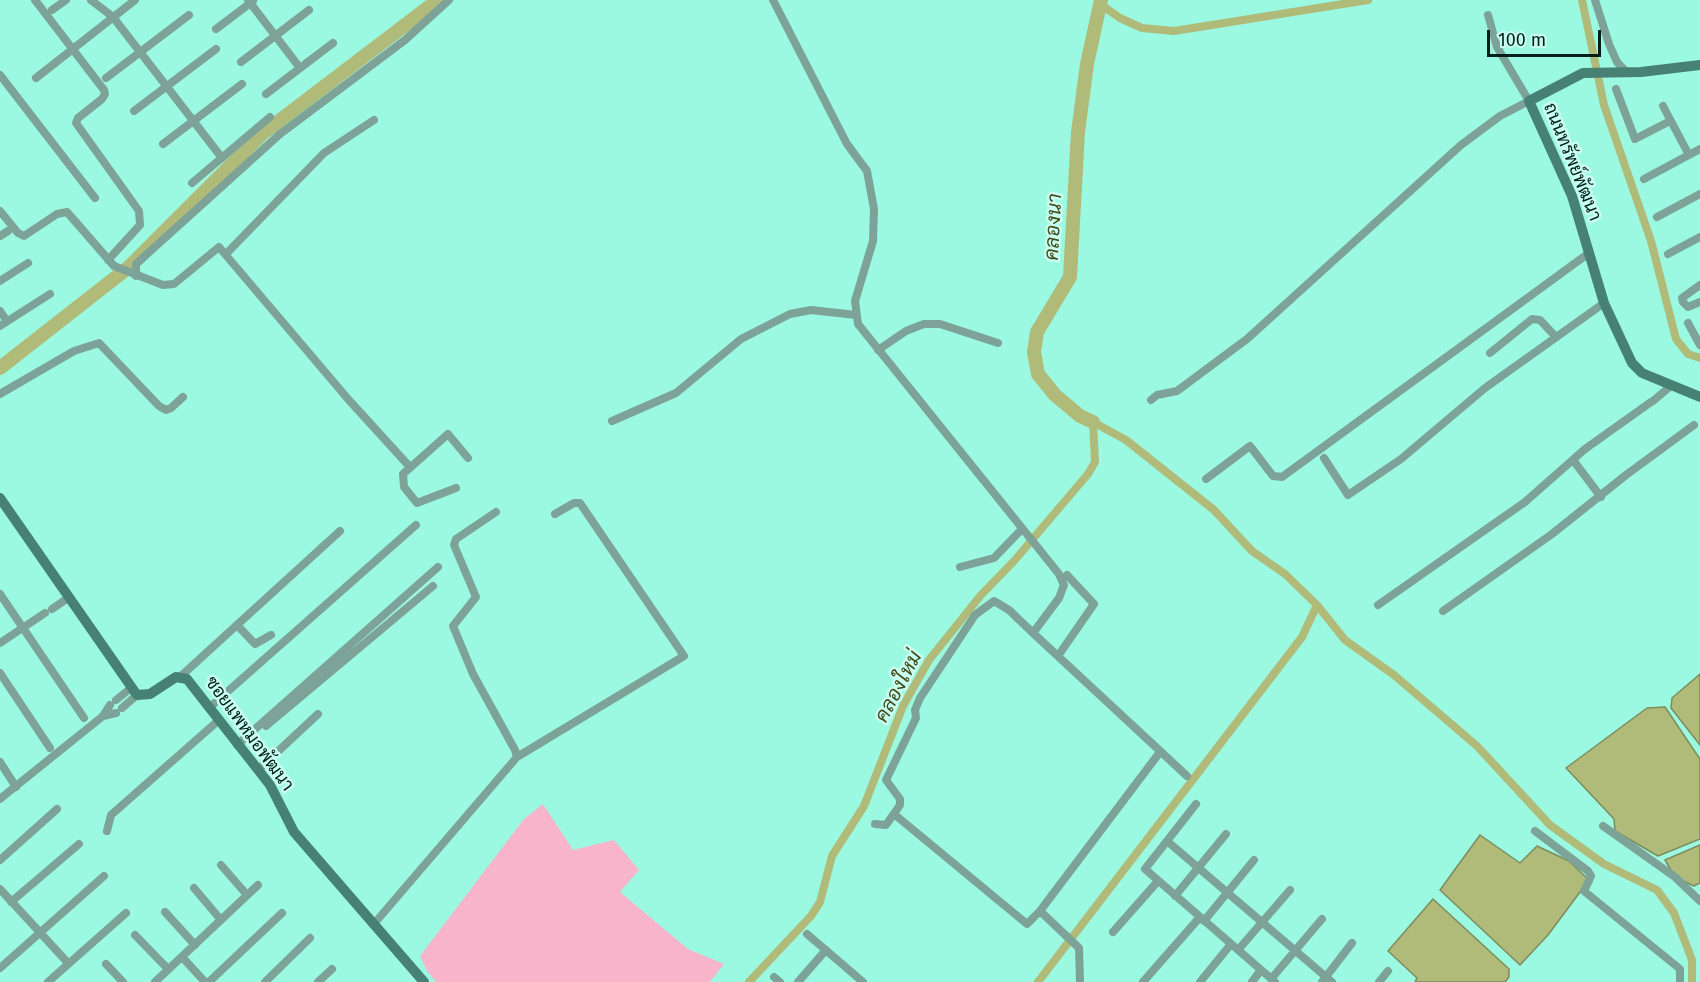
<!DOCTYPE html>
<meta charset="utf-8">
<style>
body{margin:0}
#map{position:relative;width:1700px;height:982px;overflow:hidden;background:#9bf9e2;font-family:"Fira Sans",sans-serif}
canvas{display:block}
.scale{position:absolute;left:1487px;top:30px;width:114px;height:27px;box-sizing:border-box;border:3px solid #011f18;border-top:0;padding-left:8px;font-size:18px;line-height:21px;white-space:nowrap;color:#011f18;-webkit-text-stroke:4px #c9fff0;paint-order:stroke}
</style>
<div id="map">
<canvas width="1700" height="982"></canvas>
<div class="scale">100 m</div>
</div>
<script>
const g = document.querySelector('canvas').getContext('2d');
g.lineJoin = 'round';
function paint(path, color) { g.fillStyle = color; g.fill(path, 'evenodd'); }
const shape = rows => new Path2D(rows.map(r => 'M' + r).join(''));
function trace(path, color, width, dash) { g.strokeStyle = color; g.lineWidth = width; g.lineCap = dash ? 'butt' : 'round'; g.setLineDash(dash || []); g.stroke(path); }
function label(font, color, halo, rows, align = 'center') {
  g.font = font + ' "Fira Sans",Sarabun,sans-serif'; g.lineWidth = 5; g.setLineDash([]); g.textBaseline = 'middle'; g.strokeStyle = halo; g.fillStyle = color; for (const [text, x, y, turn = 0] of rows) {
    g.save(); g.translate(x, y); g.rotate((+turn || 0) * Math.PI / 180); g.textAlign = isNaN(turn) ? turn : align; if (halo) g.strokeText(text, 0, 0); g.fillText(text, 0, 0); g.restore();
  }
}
paint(shape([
 [543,804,573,850,614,840,639,870,620,892,688,949,724,964,710,982,436,982,427,971,420,956,524,819]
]), '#f7b4cb');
const water = shape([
 [1700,674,1700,745,1671,708,1672,698,1700,674],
 [1665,707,1700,759,1700,839,1658,856,1615,831,1614,819,1566,768,1647,708,1665,707],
 [1480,835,1520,863,1537,846,1569,861,1589,880,1548,935,1520,965,1440,890,1480,835],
 [1700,845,1700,883,1694,886,1675,877,1665,860,1700,845],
 [1433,899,1509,969,1509,977,1505,982,1415,982,1417,978,1388,951,1433,899]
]);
paint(water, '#b0bb79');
trace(water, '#7c8c5c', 1.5);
trace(shape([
 [1582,0,1604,105,1651,241,1676,339,1688,354,1700,358],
 [1100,4,1120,18,1142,28,1174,31,1368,0],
 [749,982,811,916,820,902,832,856,864,806,903,706,929,660,981,595,1014,561,1088,474,1095,462,1093,422,1126,440,1214,510,1252,551,1285,574,1317,605,1345,640,1394,675,1477,746,1550,825,1604,864,1657,890,1674,913,1692,960,1692,982],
 [1038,982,1302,637,1317,605]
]), '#b0bb79', 8);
trace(shape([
 [0,368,129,267,262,134,438,0],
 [1093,422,1080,416,1055,395,1038,374,1034,352,1037,332,1070,277,1078,132,1087,64,1101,0]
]), '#b0bb79', 14);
trace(shape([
 [35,0,104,90,105,94,102,99,78,118,76,123,139,211,140,225,108,260],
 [91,0,113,17,222,158],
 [248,0,300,68],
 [773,0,847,144,867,171,874,209,873,241,855,301,858,324,1059,574,1064,585,1059,598,1033,633,1009,610,994,601,975,615,920,698,915,710,916,718,886,780,900,799,900,805,886,825,875,824],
 [1595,0,1609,44,1617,62,1627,73],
 [52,10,66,0],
 [216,29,253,1],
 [241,62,309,10],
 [0,75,95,198],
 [36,78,135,0],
 [106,78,189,15],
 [1616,89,1635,139,1670,121],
 [266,94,333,43],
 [1663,106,1689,155],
 [134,111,216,49],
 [163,144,242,84],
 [1644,179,1700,149],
 [192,183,270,117],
 [0,211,18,233,24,236,57,214,67,212,114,266,163,285,174,284,219,247,348,399,409,466],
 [1657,217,1700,194],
 [0,236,8,231],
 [226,254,324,153,374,120],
 [1668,254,1700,237],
 [136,276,136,264,280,134,405,40,449,0],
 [0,281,28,263],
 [1700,285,1682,298,1683,302,1688,307,1700,302],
 [0,311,7,321],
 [1688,323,1700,345],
 [0,326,50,294],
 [878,350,906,331,924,324,940,324,998,343],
 [1490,353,1532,319,1540,320,1556,337],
 [0,394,74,351,99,343,159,406,166,410,171,408,183,397],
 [1151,400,1157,395,1177,391,1247,339,1461,145,1500,116,1529,101,1497,47,1488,15],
 [1653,401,1672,385],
 [612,421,676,393,741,339,790,314,811,310,856,315],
 [1324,458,1348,495,1401,459,1485,388,1604,303],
 [1573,460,1601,497],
 [1206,479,1250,446,1273,476,1282,477,1589,253],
 [456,488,417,503,404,487,403,474,448,434,468,458],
 [960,567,994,558,1022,529],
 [0,594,84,718],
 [1378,605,1525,502,1585,449,1651,402],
 [52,609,68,598],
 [1443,611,1552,534,1626,475,1694,425],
 [237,625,255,644,271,635],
 [1033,633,1187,776],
 [0,643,45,613],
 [1058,656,1094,604,1067,575],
 [0,673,50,748],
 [181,676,340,531],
 [116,700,131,688],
 [122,708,137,695],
 [209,708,416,525],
 [103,716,116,713],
 [266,726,433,586],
 [237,745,438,567],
 [517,757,684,656,580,503,574,503,555,514],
 [0,762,16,787],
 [258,770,318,714],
 [0,799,103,716,110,705],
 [1196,804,1145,869,1275,982],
 [894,814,1027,924,1040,911,1160,752],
 [1603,826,1675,877,1700,901],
 [107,831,111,815,219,720],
 [1535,831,1588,871,1591,876,1584,891,1680,969,1680,982],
 [1167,841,1332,982],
 [0,860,57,809],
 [221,865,247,895],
 [194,888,221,920],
 [0,889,68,963],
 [1175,896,1226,834],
 [11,902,79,844],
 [1040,911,1079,948,1080,982],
 [165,912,195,945],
 [1204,921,1254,860],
 [373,925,517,757,515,750,473,674,453,626,476,597,454,545,456,539,496,512],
 [1113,932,1158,881],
 [807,934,863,982],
 [135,935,168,969],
 [1238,950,1290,890],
 [182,957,205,982],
 [106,964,123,982],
 [0,968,104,876],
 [774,977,780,982],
 [1271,979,1322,919],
 [48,982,126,913],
 [155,982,258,885],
 [209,982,282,913],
 [265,982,310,938],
 [318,982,332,969],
 [798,982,826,950],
 [1143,982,1200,917],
 [1200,982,1231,944],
 [1252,982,1261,970],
 [1322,982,1352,943],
 [1379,982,1388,971]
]), '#7da298', 8);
trace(shape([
 [1700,65,1641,72,1583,73,1529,101,1572,196,1604,303,1632,363,1642,373,1700,397],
 [0,498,137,695,150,694,176,677,187,679,270,785,294,832,424,982]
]), '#478173', 10);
label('18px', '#011f18', '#c9fff0', [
 ["ถนนทรัพย์พัฒนา",1572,162,68],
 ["ซอยแพหมอพัฒนา",249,734,54]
]);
label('italic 20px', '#444b19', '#c9fff0', [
 ["คลองนา",1054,227,-87],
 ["คลองใหม่",899,687,-62]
]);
</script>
